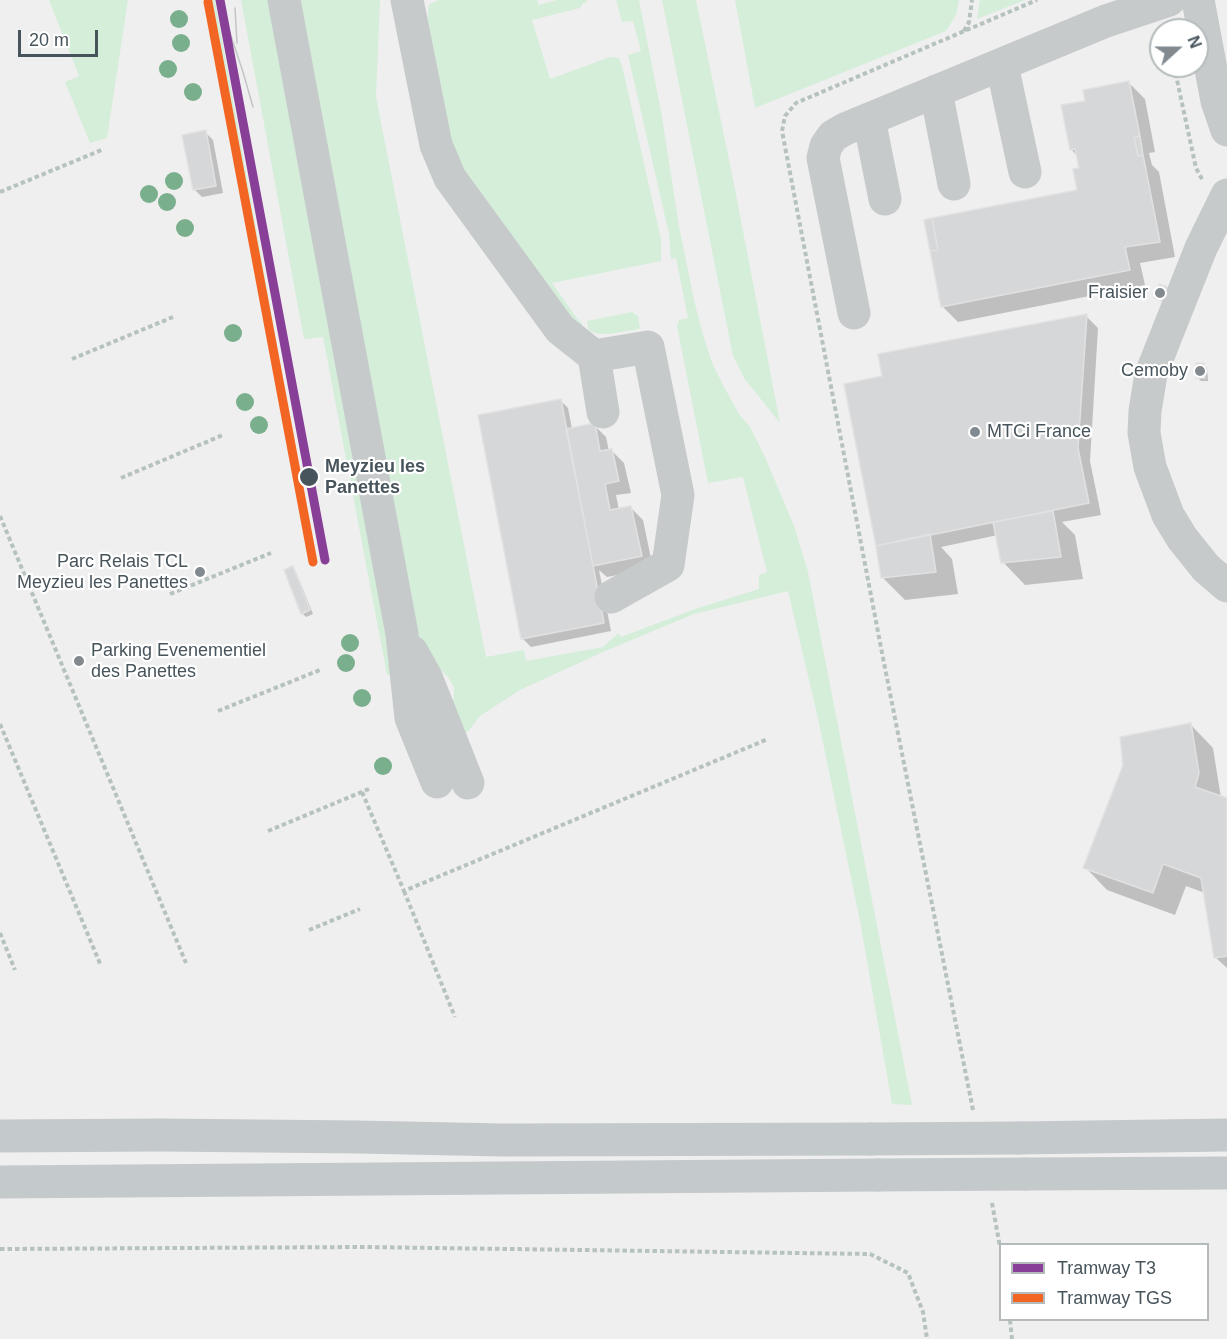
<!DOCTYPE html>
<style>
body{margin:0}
#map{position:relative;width:1227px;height:1339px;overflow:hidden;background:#f0efef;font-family:Arial,sans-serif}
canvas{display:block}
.legend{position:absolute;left:999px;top:1243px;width:210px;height:78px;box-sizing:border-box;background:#fff;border:2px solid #b5bbbd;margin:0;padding:8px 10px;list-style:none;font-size:18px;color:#47545b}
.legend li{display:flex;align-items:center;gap:12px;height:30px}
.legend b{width:30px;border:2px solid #b5bbbd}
.north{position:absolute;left:1149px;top:18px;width:60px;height:60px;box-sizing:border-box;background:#fff;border:2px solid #b5bbbd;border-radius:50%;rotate:69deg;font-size:16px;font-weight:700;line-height:24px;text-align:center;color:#47545b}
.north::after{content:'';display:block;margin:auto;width:21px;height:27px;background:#828a8f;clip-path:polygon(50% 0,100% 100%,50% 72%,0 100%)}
.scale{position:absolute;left:18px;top:30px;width:80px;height:27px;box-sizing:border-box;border:3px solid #47545b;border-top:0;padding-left:8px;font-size:18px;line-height:21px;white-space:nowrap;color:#47545b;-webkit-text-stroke:4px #fff;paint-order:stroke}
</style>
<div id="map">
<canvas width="1227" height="1339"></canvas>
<ul class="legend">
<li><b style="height:8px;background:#873f98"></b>Tramway T3</li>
<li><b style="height:8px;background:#f26522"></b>Tramway TGS</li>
</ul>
<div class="north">N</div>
<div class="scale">20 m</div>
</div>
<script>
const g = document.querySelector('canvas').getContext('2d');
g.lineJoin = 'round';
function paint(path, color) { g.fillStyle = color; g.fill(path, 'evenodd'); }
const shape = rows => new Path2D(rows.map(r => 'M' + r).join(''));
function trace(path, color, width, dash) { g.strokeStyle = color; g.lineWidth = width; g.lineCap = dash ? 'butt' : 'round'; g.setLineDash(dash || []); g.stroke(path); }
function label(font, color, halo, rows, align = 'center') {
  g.font = font + ' Arial,sans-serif'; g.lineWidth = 4.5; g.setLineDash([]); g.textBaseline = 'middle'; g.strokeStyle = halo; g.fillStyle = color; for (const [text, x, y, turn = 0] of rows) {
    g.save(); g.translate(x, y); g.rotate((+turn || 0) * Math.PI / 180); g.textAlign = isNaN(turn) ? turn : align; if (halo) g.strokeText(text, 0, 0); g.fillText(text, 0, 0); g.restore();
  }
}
paint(shape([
 [49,0,128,0,107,138,90,143,65,82,79,76],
 [204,0,215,0,277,345,270,346],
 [241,0,271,0,397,672,387,675,323,337,304,339],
 [297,0,380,0,376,97,486,657,524,650,526,661,603,647,619,633,621,637,695,609,759,589,759,575,767,572,743,477,708,483,677,326,679,320,688,318,676,258,671,259,669,234,628,55,641,51,633,21,622,22,616,0,639,0,661,111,679,226,694,300,703,335,713,365,724,387,739,414,750,427,765,457,794,526,808,572,912,1105,892,1104,860,921,817,714,788,591,694,614,603,652,520,690,480,716,470,729,458,741,447,713,454,698,454,687,448,677,430,660,419,644],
 [437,0,537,0,539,5,557,0,586,0,587,3,583,3,580,8,532,20,550,79,610,57,619,58,623,70,661,239,661,261,552,283,579,321,581,322,584,329,577,324,566,311,458,161,453,149,427,23,429,4,437,1],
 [662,0,696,0,733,179,780,423,744,378,733,356],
 [735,0,959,0,956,15,946,31,755,108],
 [980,0,1025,0,977,19],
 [632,312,638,316,640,327,639,329,610,334,599,334,589,331,587,321]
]), '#d4eeda');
paint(shape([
 [1129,83,1145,99,1155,152,1149,153,1152,165,1159,172,1175,257,1140,263,1145,285,958,322,942,306,1079,191,1080,169,1078,157,1071,149,1087,102],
 [205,132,213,140,223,193,202,197,194,189],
 [1086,316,1098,328,1090,461,1101,515,1062,522,1075,535,1083,579,1025,585,1003,562,998,535,941,547,952,559,958,594,905,600,882,577,884,377],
 [1203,364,1207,368,1208,381,1201,381,1198,378],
 [560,400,568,408,572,429,594,425,606,437,609,451,612,451,624,463,631,493,616,495,619,510,631,508,643,520,653,568,607,577,599,570,611,631,531,647,523,639],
 [293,568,296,572,313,614,306,617,302,613],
 [1191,725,1213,748,1221,798,1227,800,1227,968,1215,957,1205,893,1186,886,1175,915,1107,890,1085,867]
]), '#0003');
const building = shape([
 [1129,81,1140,136,1134,137,1138,156,1143,155,1160,242,1125,247,1130,270,941,307,930,251,938,250,932,218,1077,190,1073,169,1079,168,1075,149,1070,150,1061,105,1085,101,1083,90,1129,81],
 [206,130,216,186,193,190,182,135,206,130],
 [1140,136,1143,155,1138,156,1134,137,1140,136],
 [932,218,938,250,930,251,924,220,932,218],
 [1159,284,1167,287,1162,301,1154,298,1159,284],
 [1087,314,1078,448,1089,503,876,546,844,384,882,376,878,354,1087,314],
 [1196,363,1204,363,1205,378,1196,378,1196,363],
 [561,399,604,623,521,639,478,415,561,399],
 [595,423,600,451,612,449,619,481,605,484,610,510,631,506,642,556,593,566,566,429,595,423],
 [1053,511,1061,557,1001,563,993,522,1053,511],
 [930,534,936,572,881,578,876,546,930,534],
 [293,566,310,610,301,614,284,570,293,566],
 [1191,723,1199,773,1195,787,1227,798,1227,956,1214,958,1201,878,1163,864,1153,893,1083,868,1123,765,1120,737,1191,723]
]);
paint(building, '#d6d7d8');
trace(building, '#e1e1e2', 1.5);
trace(shape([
 [964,31,969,22,972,0],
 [1174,66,1196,168,1203,181],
 [0,192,104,149],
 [72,359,173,317],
 [121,478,223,435],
 [0,516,186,963],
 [170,594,271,553],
 [218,711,320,670],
 [0,724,101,966],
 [362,792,404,891,768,739],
 [268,831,369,789],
 [404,891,455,1017],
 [309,930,360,909],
 [0,933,15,970],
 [973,1110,883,658,782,131,785,116,796,103,1037,0],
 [992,1203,1000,1247],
 [0,1249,364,1247,870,1254,908,1273,923,1312,927,1339],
 [1010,1320,1012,1339]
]), '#b6c2bd', 4, [4.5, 3]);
trace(shape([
 [284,0,402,634,411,718,437,782],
 [407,0,436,145,450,178,560,329,594,356,648,347,678,495,668,565,611,597],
 [1198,0,1217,101,1227,130],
 [1002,65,1025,172],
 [936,91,954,184],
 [869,119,885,199],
 [1227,195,1201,248,1151,374,1145,411,1144,433,1150,467,1168,515,1182,538,1206,568,1227,586],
 [854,313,823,158,826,146,833,136,845,129,1106,21,1169,0],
 [594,356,603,412],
 [412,652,426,677,468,783]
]), '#c7cacb', 33);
trace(shape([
 [0,1136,161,1135,358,1137,503,1140,870,1139],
 [1019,1138,1227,1135],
 [1025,1174,1227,1173],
 [0,1182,878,1175]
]), '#c4c9cb', 33);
trace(shape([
 [235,8,237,43],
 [222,9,243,72,253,107],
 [237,70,240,109]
]), '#c2c4c6', 1.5);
trace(shape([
 [870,1139,1019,1138],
 [878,1175,1025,1174]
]), '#c4c9cb', 33);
trace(shape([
 [220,0,325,560]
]), '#873f98', 9);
trace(shape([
 [208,2,313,562]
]), '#f26522', 9);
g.fillStyle = '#7aaf8d';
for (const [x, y] of [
 [179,19],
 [181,43],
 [168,69],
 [193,92],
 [174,181],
 [149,194],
 [167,202],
 [185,228],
 [233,333],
 [245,402],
 [259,425],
 [350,643],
 [346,663],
 [362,698],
 [383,766]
]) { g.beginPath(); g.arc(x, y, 9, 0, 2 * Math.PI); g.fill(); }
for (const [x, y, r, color] of [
 [1160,293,6,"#828a8f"],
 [1200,371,6,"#828a8f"],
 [975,432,6,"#828a8f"],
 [309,477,10,"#47545b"],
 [200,572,6,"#828a8f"],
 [79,661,6,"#828a8f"]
]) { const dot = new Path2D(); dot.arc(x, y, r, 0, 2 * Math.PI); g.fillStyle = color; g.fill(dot); trace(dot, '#fff', 2); }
label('18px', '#47545b', '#fff', [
 ["Fraisier",1148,293],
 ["Cemoby",1188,371],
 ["MTCi France",987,432,"left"],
 ["Parc Relais TCL",188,562],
 ["Meyzieu les Panettes",188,583],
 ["Parking Evenementiel",91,651,"left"],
 ["des Panettes",91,672,"left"]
], 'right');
label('bold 18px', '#47545b', '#fff', [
 ["Meyzieu les",325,467],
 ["Panettes",325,488]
], 'left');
</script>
